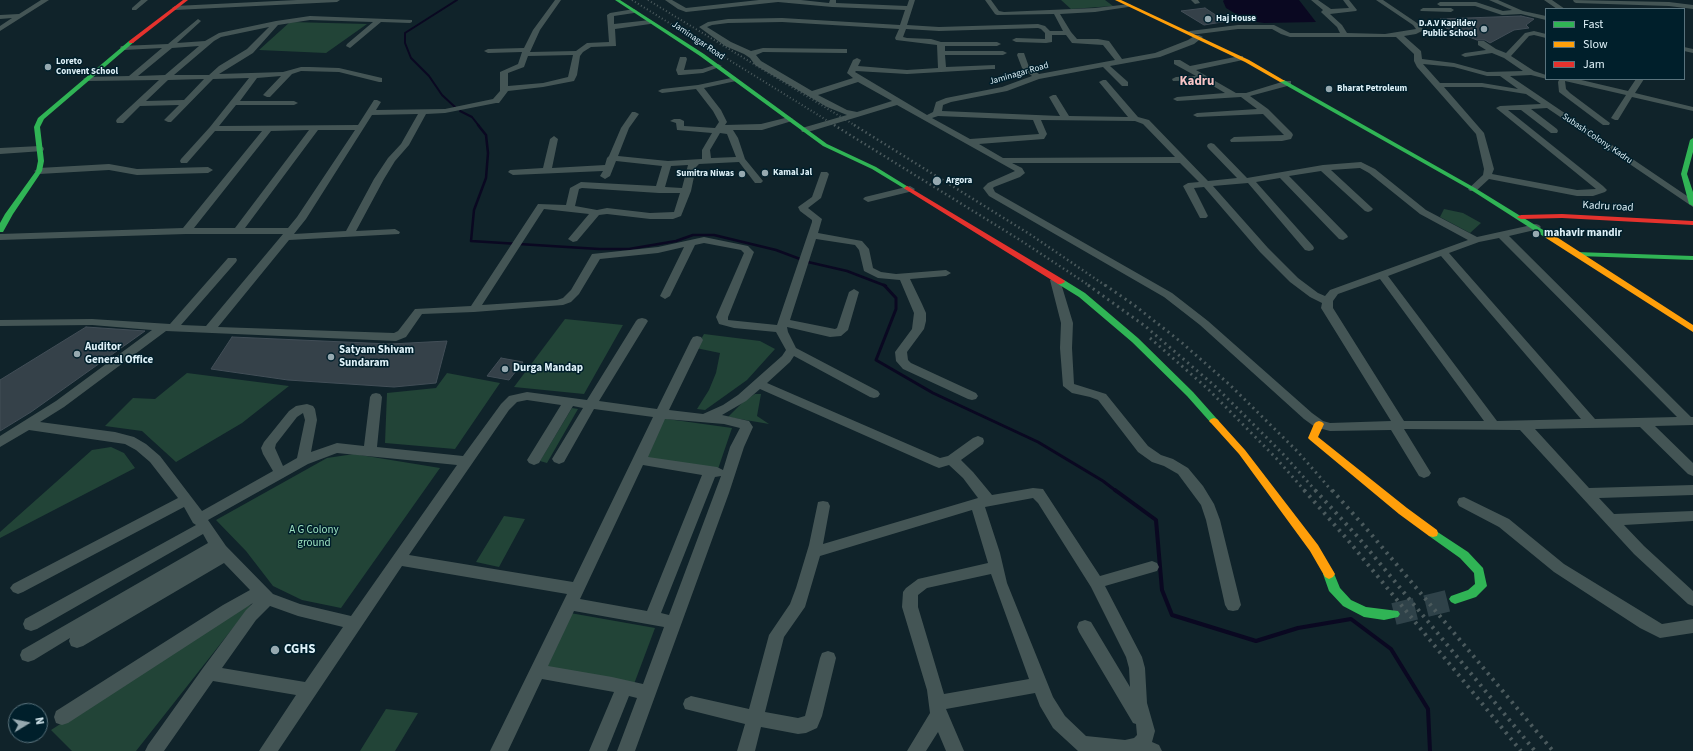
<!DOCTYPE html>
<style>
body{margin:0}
#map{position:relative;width:1693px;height:751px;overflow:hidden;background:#10232a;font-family:"Source Sans 3",sans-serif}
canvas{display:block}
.legend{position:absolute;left:1545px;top:8px;width:140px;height:72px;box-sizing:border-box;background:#001f2b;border:1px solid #59737d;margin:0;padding:5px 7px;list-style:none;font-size:12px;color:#def1f8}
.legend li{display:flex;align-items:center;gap:8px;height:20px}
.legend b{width:20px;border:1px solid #59737d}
.north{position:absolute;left:8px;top:703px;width:40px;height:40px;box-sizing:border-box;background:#001f2b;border:1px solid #59737d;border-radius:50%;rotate:80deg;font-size:11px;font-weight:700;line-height:16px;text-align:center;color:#def1f8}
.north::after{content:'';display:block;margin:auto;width:14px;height:18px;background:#96a9b0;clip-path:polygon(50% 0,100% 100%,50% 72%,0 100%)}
</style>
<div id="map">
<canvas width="1693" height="751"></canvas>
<ul class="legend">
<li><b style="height:5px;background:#30b455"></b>Fast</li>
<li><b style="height:5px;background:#ff9f0a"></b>Slow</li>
<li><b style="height:5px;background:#e5322d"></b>Jam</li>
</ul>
<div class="north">N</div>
</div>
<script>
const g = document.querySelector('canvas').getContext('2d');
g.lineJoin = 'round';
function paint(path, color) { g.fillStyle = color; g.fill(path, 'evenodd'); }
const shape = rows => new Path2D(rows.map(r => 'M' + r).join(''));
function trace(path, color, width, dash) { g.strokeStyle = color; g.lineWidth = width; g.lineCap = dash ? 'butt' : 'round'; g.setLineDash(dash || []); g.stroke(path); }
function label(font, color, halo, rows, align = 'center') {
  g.font = font + ' "Source Sans 3",sans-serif'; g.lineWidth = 3; g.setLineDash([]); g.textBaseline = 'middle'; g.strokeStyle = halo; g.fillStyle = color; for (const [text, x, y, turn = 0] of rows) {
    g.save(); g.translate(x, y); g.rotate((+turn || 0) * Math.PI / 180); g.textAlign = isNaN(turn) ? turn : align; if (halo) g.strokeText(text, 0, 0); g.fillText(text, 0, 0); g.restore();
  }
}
paint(shape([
 [1061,0,1105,0,1113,6,1071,9],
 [290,22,367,24,326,53,259,50],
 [1444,209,1463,213,1481,223,1470,233,1440,217],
 [565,319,623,325,584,394,514,387],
 [704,334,760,341,775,349,747,380,705,410,697,409,709,390,716,373,720,353,696,348],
 [187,373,289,386,242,423,176,462,142,431,105,426,133,398,155,399],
 [447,373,500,383,455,449,385,443,387,393,436,388],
 [755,394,761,394,757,416,769,424,728,417,744,401],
 [572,408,578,409,547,463,540,461],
 [660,418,732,428,718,469,643,459],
 [111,447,124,453,135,468,0,538,0,532,92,450],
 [354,454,440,468,341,608,302,600,273,586,246,551,216,520,327,458],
 [504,516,525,519,499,567,476,562],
 [251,605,136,751,72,751,51,730,243,606],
 [570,613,655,628,634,684,543,666],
 [386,709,418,713,395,751,360,751]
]), '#224437');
paint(shape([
 [1224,0,1299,0,1316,22,1264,23,1250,21,1241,17,1226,8,1223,1]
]), '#0a0821');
trace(shape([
 [455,107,442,95,429,76,411,58,405,43,405,33,457,0],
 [460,111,472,117,479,126]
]), '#0a0821', 2);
trace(shape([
 [478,125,486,135,488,153,486,178,474,210,471,241,599,249,629,249,676,241,693,235,714,235,776,250,808,262,847,271,886,286]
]), '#0a0821', 2.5);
trace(shape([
 [884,285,896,298,896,309,876,360,933,393,1038,442,1103,481,1116,491]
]), '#0a0821', 3);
trace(shape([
 [1115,490,1156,520,1162,590,1172,615,1256,641,1298,628,1351,619,1391,649,1428,709,1430,751]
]), '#0a0821', 4);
const building = shape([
 [1205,8,1214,14,1228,21,1204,25,1181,11,1205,8],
 [1521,16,1534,19,1526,25,1529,28,1514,30,1490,43,1485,40,1477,40,1446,28,1440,19,1521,16],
 [86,327,145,331,31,412,0,431,0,380,86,327],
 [232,337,390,344,447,341,436,383,394,387,288,380,211,369,232,337],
 [501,358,523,362,509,380,487,376,501,358]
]);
paint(building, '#354149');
trace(building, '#424e57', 1);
trace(shape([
 [1394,614,1455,599]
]), '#2f4249', 22, [22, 11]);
paint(shape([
 [41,0,49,0,0,31,0,26,12,18,0,19,0,15,19,14,41,0],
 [141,0,148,0,136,10,132,10,132,8,141,0],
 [297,0,340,0,337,2,175,10,172,8,175,6,297,0],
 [555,0,561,0,540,30,530,52,576,51,587,43,609,42,607,15,610,13,634,9,637,11,634,13,614,16,614,24,650,20,653,22,650,24,615,29,616,46,591,47,583,52,580,56,577,75,574,81,543,87,508,91,499,103,496,103,445,113,426,114,409,145,395,161,384,179,356,231,395,229,400,232,399,234,289,240,218,327,394,333,398,331,415,309,471,306,538,204,566,205,570,188,581,182,656,186,662,166,616,161,610,176,605,179,600,176,603,171,513,175,508,172,510,170,543,168,550,139,554,136,558,139,552,168,605,165,607,158,609,156,621,128,632,112,635,112,639,114,629,128,618,156,668,161,702,159,702,150,712,133,677,130,676,123,670,121,674,119,680,119,684,121,684,126,715,128,719,122,713,111,696,89,662,93,658,91,662,89,698,85,736,77,736,81,704,88,721,110,727,122,725,125,761,124,789,117,793,119,792,121,762,130,733,130,738,138,745,159,763,181,761,183,755,183,739,162,699,164,696,167,691,191,681,216,673,219,650,219,607,214,599,215,577,241,573,242,568,239,589,214,544,209,482,305,557,300,563,298,571,290,592,254,658,247,704,237,748,246,754,252,728,317,728,320,777,325,812,222,812,220,800,211,798,207,812,197,821,172,827,172,829,174,821,198,808,208,822,219,818,233,862,241,869,249,873,268,881,272,896,274,946,270,951,273,946,276,910,279,922,304,926,313,926,321,924,329,907,352,908,360,911,363,976,393,978,396,976,399,972,400,968,399,903,369,896,361,895,352,912,329,914,313,900,280,878,278,864,271,859,250,855,245,816,239,790,320,835,329,837,328,849,292,854,289,859,292,848,330,841,336,830,337,787,327,788,332,796,348,878,391,880,394,878,397,874,398,870,397,794,356,790,362,767,383,940,458,948,456,973,438,978,436,983,438,984,441,983,444,961,460,973,472,992,495,1033,488,1043,489,1100,576,1152,561,1157,563,1159,567,1157,571,1105,586,1142,657,1145,668,1147,703,1155,731,1152,742,1159,745,1162,751,1078,751,1053,728,1040,706,1035,693,946,709,964,751,946,751,938,732,926,751,907,751,930,713,927,690,902,607,903,592,906,588,918,579,988,563,972,510,820,556,805,607,784,637,765,712,798,718,805,716,820,658,822,653,828,651,834,653,836,658,822,716,817,728,806,733,798,734,761,727,755,751,737,751,745,724,685,709,683,704,685,699,691,696,749,709,769,635,790,604,796,588,809,545,818,502,823,501,828,502,830,506,823,544,978,498,963,478,949,465,939,468,934,466,760,389,746,401,722,415,749,421,753,427,744,447,729,493,635,751,617,751,637,698,629,696,607,751,589,751,614,692,542,679,508,751,490,751,567,594,402,566,278,751,259,751,296,695,213,681,164,751,145,751,148,745,203,668,246,610,253,603,68,723,62,725,56,723,54,717,56,711,223,605,250,590,224,563,83,646,77,648,71,646,69,641,70,638,34,660,28,662,22,660,20,655,22,650,208,543,203,534,37,629,31,631,25,629,23,624,25,619,196,525,193,523,184,507,23,592,18,594,13,592,10,588,13,584,178,498,150,462,136,450,125,444,29,430,0,447,0,436,56,401,152,330,92,325,0,326,0,320,92,319,170,324,228,258,236,258,237,260,236,262,181,325,206,326,283,234,186,234,0,240,0,234,183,228,262,131,215,131,187,163,181,163,180,161,181,159,210,127,249,78,213,79,171,122,168,122,164,120,179,105,140,106,123,123,117,123,116,121,117,119,159,80,87,81,83,79,87,77,129,76,162,48,124,50,120,48,121,46,168,44,198,19,201,21,200,22,177,43,205,41,219,33,276,21,310,16,412,20,412,22,410,23,381,22,350,48,346,46,347,44,373,22,310,20,278,25,253,53,219,74,283,72,301,67,310,67,339,68,382,78,382,82,379,82,339,72,301,71,292,74,270,97,267,97,263,95,281,76,257,78,240,101,294,101,298,103,294,105,236,105,219,126,358,125,374,100,377,100,381,102,376,110,445,109,493,99,500,91,500,72,518,64,522,52,488,53,484,51,488,49,524,48,533,30,555,0],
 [269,27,247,49,219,66,209,75,174,75,214,41,221,37,269,27],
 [199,46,165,75,138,76,172,48,199,46],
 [573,55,568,77,543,83,508,86,508,73,524,67,528,56,573,55],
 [204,79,184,100,146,101,168,80,204,79],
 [418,114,401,144,388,158,374,179,346,231,294,234,306,219,372,115,418,114],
 [309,130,235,228,194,228,271,131,309,130],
 [318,130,355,130,297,217,288,228,245,228,318,130],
 [720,133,727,134,736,157,711,158,710,150,720,133],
 [688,165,682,188,665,187,671,166,688,165],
 [582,188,659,193,680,193,674,212,650,213,607,208,597,210,575,206,579,189,582,188],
 [704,243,741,250,744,253,716,317,719,324,734,328,776,332,786,350,782,356,738,395,723,405,703,414,669,410,703,340,701,337,697,336,693,337,691,340,657,409,599,401,648,321,646,319,642,318,638,319,636,321,587,400,527,392,509,396,501,404,463,456,377,447,382,397,380,394,376,393,372,394,370,397,364,446,337,443,311,452,317,420,315,409,313,406,307,404,296,406,289,411,264,442,261,448,263,454,273,471,202,511,160,456,146,444,134,437,115,432,40,422,64,407,166,331,396,341,406,337,422,314,474,312,563,305,571,302,579,294,600,259,658,253,684,247,660,296,665,299,670,296,695,245,704,243],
 [527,400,561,405,527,460,529,463,534,465,539,463,573,406,583,408,552,459,554,462,559,464,564,462,594,409,653,417,573,582,409,555,509,410,517,402,527,400],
 [303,413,305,420,297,458,283,466,275,448,276,444,297,417,303,413],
 [665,419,724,424,740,428,730,447,723,470,717,467,648,457,665,419],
 [337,453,457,465,351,616,300,604,273,594,226,546,208,520,308,464,337,453],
 [643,465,702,475,647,611,580,599,643,465],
 [721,476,669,615,661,613,715,477,721,476],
 [1033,498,1038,503,1091,587,1126,657,1129,668,1130,687,1091,622,1085,620,1079,622,1077,627,1079,632,1133,723,1136,724,1137,735,1134,738,1125,740,1086,736,1065,716,1053,697,1007,583,1000,553,985,507,1033,498],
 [991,574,1029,679,944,694,918,607,918,595,927,588,991,574],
 [270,606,298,616,343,627,305,682,222,668,256,620,270,606],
 [574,611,664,627,643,684,612,677,548,666,574,611],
 [665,0,672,0,686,8,759,0,801,0,829,3,830,0,836,0,836,3,907,6,909,0,915,0,907,25,939,27,1038,24,1045,26,1050,31,1063,31,1054,14,997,15,995,14,985,0,991,0,999,11,1004,12,1095,8,1130,4,1131,5,1128,7,1095,12,1060,14,1071,32,1077,39,1098,39,1109,41,1122,59,1155,53,1188,40,1196,35,1199,35,1203,37,1194,44,1160,57,1110,66,1128,82,1128,86,1122,86,1103,67,1039,79,1007,91,951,102,943,105,942,111,1060,116,1049,97,1053,95,1056,95,1069,116,1128,117,1099,82,1103,80,1106,80,1138,117,1149,120,1208,181,1237,178,1208,148,1207,146,1208,144,1211,143,1214,144,1247,178,1323,165,1361,162,1375,169,1426,210,1477,237,1536,224,1539,225,1541,227,1539,229,1509,236,1691,417,1693,417,1693,425,1655,426,1693,463,1693,476,1688,474,1640,427,1535,429,1589,488,1693,485,1693,495,1599,498,1614,514,1693,511,1693,521,1624,525,1644,546,1693,591,1693,606,1688,604,1634,554,1520,430,1404,429,1431,473,1429,476,1424,478,1419,476,1391,430,1330,431,1315,427,1304,419,1200,325,1164,297,989,196,983,188,988,183,1015,171,897,105,808,132,802,132,801,130,802,128,847,115,827,107,755,65,750,58,744,54,725,46,699,27,708,22,728,19,782,18,900,25,905,10,832,7,778,2,686,12,678,9,665,0],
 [782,22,899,29,895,38,896,40,937,45,938,68,907,70,858,66,861,60,857,58,853,60,847,73,853,78,812,91,761,61,756,55,763,52,844,53,847,53,847,49,763,48,751,51,731,42,707,27,712,25,728,23,782,22],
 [1038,28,1041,29,1045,33,1045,39,1016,38,1012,40,1016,42,1046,43,1052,42,1052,35,1066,35,1072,43,1103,45,1115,60,1039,74,1029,67,1024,53,1018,53,1017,55,1022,68,1032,76,1002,87,946,98,936,102,933,112,927,115,855,72,856,71,907,74,992,69,995,69,995,65,946,67,945,55,1003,55,1007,53,1003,51,945,51,945,46,997,46,1001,44,997,42,941,42,931,39,907,38,903,37,906,29,939,31,1038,28],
 [858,82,892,101,857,112,847,110,818,95,858,82],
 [938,116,1033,120,1039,134,970,139,932,118,938,116],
 [1041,120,1135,121,1143,124,1175,157,1003,158,979,144,1044,139,1047,134,1041,120],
 [1012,163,1180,163,1199,182,1188,183,1183,186,1200,218,1206,218,1208,216,1194,188,1204,187,1260,252,1290,282,1310,297,1322,303,1321,308,1391,421,1330,423,1323,421,1312,413,1208,321,1172,293,995,192,993,188,994,187,1020,177,1025,173,1022,168,1012,163],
 [1360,168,1369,173,1420,214,1468,240,1330,290,1325,296,1318,293,1298,278,1268,248,1213,186,1248,183,1305,250,1309,251,1313,250,1314,248,1313,246,1256,182,1280,178,1339,239,1343,240,1348,237,1347,235,1289,176,1321,171,1365,211,1368,212,1371,211,1373,209,1371,207,1331,170,1360,168],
 [1499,238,1677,417,1595,419,1449,253,1479,242,1499,238],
 [1441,256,1581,419,1497,421,1388,276,1441,256],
 [1380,279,1484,421,1404,421,1333,308,1333,301,1338,294,1380,279],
 [1191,0,1198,0,1200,3,1195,4,1191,0],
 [1311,0,1318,0,1331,9,1349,8,1343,0,1349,0,1357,10,1356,11,1330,14,1342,25,1347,33,1385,34,1416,29,1413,25,1376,0,1383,0,1417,23,1424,30,1416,34,1404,36,1421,51,1422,59,1454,63,1487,72,1523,71,1504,58,1492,53,1465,57,1461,55,1465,53,1486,50,1478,45,1478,41,1484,41,1496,49,1506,53,1525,33,1534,31,1546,34,1546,38,1534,35,1529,36,1511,56,1534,71,1546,75,1547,79,1531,75,1510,76,1693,200,1693,207,1547,108,1531,109,1557,129,1558,131,1557,133,1551,133,1521,110,1508,110,1603,186,1607,190,1605,192,1593,196,1577,196,1489,179,1476,191,1470,191,1468,189,1483,175,1484,169,1476,134,1417,67,1414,61,1414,54,1396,37,1290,37,1281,34,1272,29,1238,29,1190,35,1186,33,1190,31,1238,25,1274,25,1290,33,1340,33,1337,27,1322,13,1321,12,1323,10,1311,0],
 [1423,64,1454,67,1487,76,1500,76,1518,89,1482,83,1440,83,1423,64],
 [1444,87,1482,87,1526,94,1541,104,1500,106,1496,108,1596,189,1577,190,1492,174,1494,169,1484,133,1444,87],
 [1489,0,1498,0,1523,11,1546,16,1546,20,1521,14,1502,15,1475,6,1440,6,1437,4,1440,2,1476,2,1503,11,1512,10,1489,0],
 [1544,0,1552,0,1565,9,1557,9,1544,0],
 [1573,0,1669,2,1693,5,1693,9,1669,6,1576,3,1574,2,1573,0],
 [1423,8,1451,8,1454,10,1451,12,1421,11,1420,10,1423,8],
 [1684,47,1693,49,1693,53,1684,51,1684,47],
 [1240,56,1243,56,1243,60,1196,70,1236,93,1246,93,1285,81,1291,81,1291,85,1250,96,1268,109,1292,133,1293,135,1291,139,1282,141,1231,142,1230,140,1234,137,1284,135,1263,114,1197,117,1193,115,1197,113,1257,109,1241,97,1177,101,1173,99,1177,97,1225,93,1203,80,1173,81,1172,79,1176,77,1196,76,1174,64,1174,60,1180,60,1190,66,1240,56],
 [680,57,686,57,687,59,684,70,702,69,718,64,722,66,703,73,681,75,678,75,676,70,680,57],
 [1563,79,1577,79,1628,91,1636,79,1644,79,1635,93,1693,107,1693,111,1632,97,1618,120,1615,120,1611,118,1626,95,1565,81,1566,89,1570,93,1610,123,1609,125,1603,125,1559,92,1558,82,1559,80,1564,80,1563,79],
 [40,146,43,147,44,149,43,151,0,154,0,148,40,146],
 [109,164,137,169,208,167,213,170,208,173,137,175,109,170,39,174,34,171,39,168,109,164],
 [910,186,915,189,913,191,868,202,863,199,865,197,910,186],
 [1055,277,1060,280,1073,323,1072,348,1074,384,1106,394,1148,446,1161,455,1173,459,1188,468,1203,486,1214,504,1220,520,1241,605,1238,610,1233,611,1228,610,1225,605,1206,520,1201,505,1178,474,1164,466,1152,462,1138,452,1098,400,1090,397,1072,393,1063,386,1060,348,1061,323,1050,280,1055,277],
 [1464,497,1509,519,1564,564,1662,624,1693,619,1693,633,1660,638,1640,628,1554,572,1499,527,1459,506,1457,502,1459,498,1464,497]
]), '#455');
paint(shape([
 [615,0,620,0,704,54,827,144,876,167,910,188,909,189,905,189,872,169,823,146,700,56,615,0],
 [129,41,134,42,44,119,40,127,44,161,42,171,13,214,3,232,0,232,0,223,5,214,36,171,38,161,34,127,38,118,129,41],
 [1280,80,1284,80,1475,188,1553,236,1549,238,1546,238,1471,190,1280,82,1280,80],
 [1693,138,1693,152,1687,174,1693,192,1693,206,1689,204,1681,174,1690,140,1693,138],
 [1576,252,1693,256,1693,260,1579,256,1576,256,1575,254,1576,252],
 [1058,280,1064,280,1085,293,1138,338,1193,392,1217,419,1219,421,1217,423,1211,423,1187,396,1132,342,1079,297,1058,284,1057,282,1058,280],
 [1433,529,1468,552,1483,568,1487,586,1476,597,1455,604,1451,602,1449,599,1451,596,1468,590,1475,584,1474,573,1460,558,1429,536,1428,533,1429,530,1433,529],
 [1329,569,1333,571,1340,588,1351,600,1366,607,1398,611,1400,614,1398,617,1384,620,1364,617,1343,606,1329,591,1323,574,1325,571,1329,569]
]), '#30b455');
paint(shape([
 [1115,0,1121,0,1249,60,1285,81,1280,82,1245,62,1115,0],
 [1546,234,1552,234,1693,325,1693,332,1546,238,1546,234],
 [1214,418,1217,419,1245,450,1318,545,1335,574,1333,577,1329,579,1325,577,1310,551,1239,454,1211,423,1209,421,1211,419,1214,418],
 [1319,421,1322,422,1324,424,1318,437,1407,508,1437,530,1438,533,1437,536,1433,537,1429,536,1399,514,1310,440,1308,438,1314,424,1316,422,1319,421]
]), '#ff9f0a');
paint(shape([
 [183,0,188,0,133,43,129,43,129,41,183,0],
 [907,186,1064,280,1065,282,1061,284,1058,284,905,189,904,188,907,186],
 [1562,214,1693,221,1693,225,1562,218,1521,219,1517,217,1521,215,1562,214]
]), '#e5322d');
trace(shape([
 [632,0,836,126],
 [648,0,856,126]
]), '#4b5a5d', 2, [1, 2.5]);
trace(shape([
 [834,125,1020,240,1090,286],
 [854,125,1031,235,1106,286]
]), '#4b5a5d', 2.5, [1.5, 3]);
trace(shape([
 [1088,285,1145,326,1216,387,1285,456,1316,491],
 [1105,285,1134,305,1181,342,1230,385,1298,452,1332,491],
 [1150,338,1208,389,1276,458,1305,491]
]), '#4b5a5d', 3, [2, 4]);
trace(shape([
 [1304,490,1347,539,1521,751],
 [1315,490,1358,537,1535,751],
 [1332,490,1371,534,1553,751]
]), '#4b5a5d', 4, [2.5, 5]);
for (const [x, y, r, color] of [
 [1208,19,4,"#96a9b0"],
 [1484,29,4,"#96a9b0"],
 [48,67,4,"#96a9b0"],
 [1329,89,4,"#96a9b0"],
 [765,173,4,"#96a9b0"],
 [742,174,4,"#96a9b0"],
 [937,181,5,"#96a9b0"],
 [1536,234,4,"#96a9b0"],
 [77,354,4,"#96a9b0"],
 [331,357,4,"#96a9b0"],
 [505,369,4,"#96a9b0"],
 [275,650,5,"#96a9b0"]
]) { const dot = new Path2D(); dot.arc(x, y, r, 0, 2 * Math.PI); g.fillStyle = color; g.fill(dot); trace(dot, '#001f2b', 1.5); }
label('bold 9px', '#def1f8', '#001f2b', [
 ["Haj House",1216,19],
 ["D.A.V Kapildev",1476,24,"right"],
 ["Public School",1476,34,"right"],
 ["Loreto",56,62],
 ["Convent School",56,72],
 ["Bharat Petroleum",1337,89],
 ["Kamal Jal",773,173],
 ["Sumitra Niwas",734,174,"right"],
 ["Argora",946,181]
], 'left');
label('9px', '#def1f8', '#001f2b', [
 ["Jaminagar Road",698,41,34],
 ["Jaminagar Road",1019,74,-16],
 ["Subash Colony, Kadru",1597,139,34]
]);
label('11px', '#def1f8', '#001f2b', [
 ["Kadru road",1608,207,3]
]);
label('bold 11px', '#def1f8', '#001f2b', [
 ["mahavir mandir",1544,234],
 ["Auditor",85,348],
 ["General Office",85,361],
 ["Satyam Shivam",339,351],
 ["Sundaram",339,364],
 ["Durga Mandap",513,369]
], 'left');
label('11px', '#9de2c0', '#001f2b', [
 ["A G Colony",314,531],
 ["ground",314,544]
]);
label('bold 13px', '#f7c3c4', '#001f2b', [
 ["Kadru",1197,82]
]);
label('bold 13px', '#def1f8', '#001f2b', [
 ["CGHS",284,650]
], 'left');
</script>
